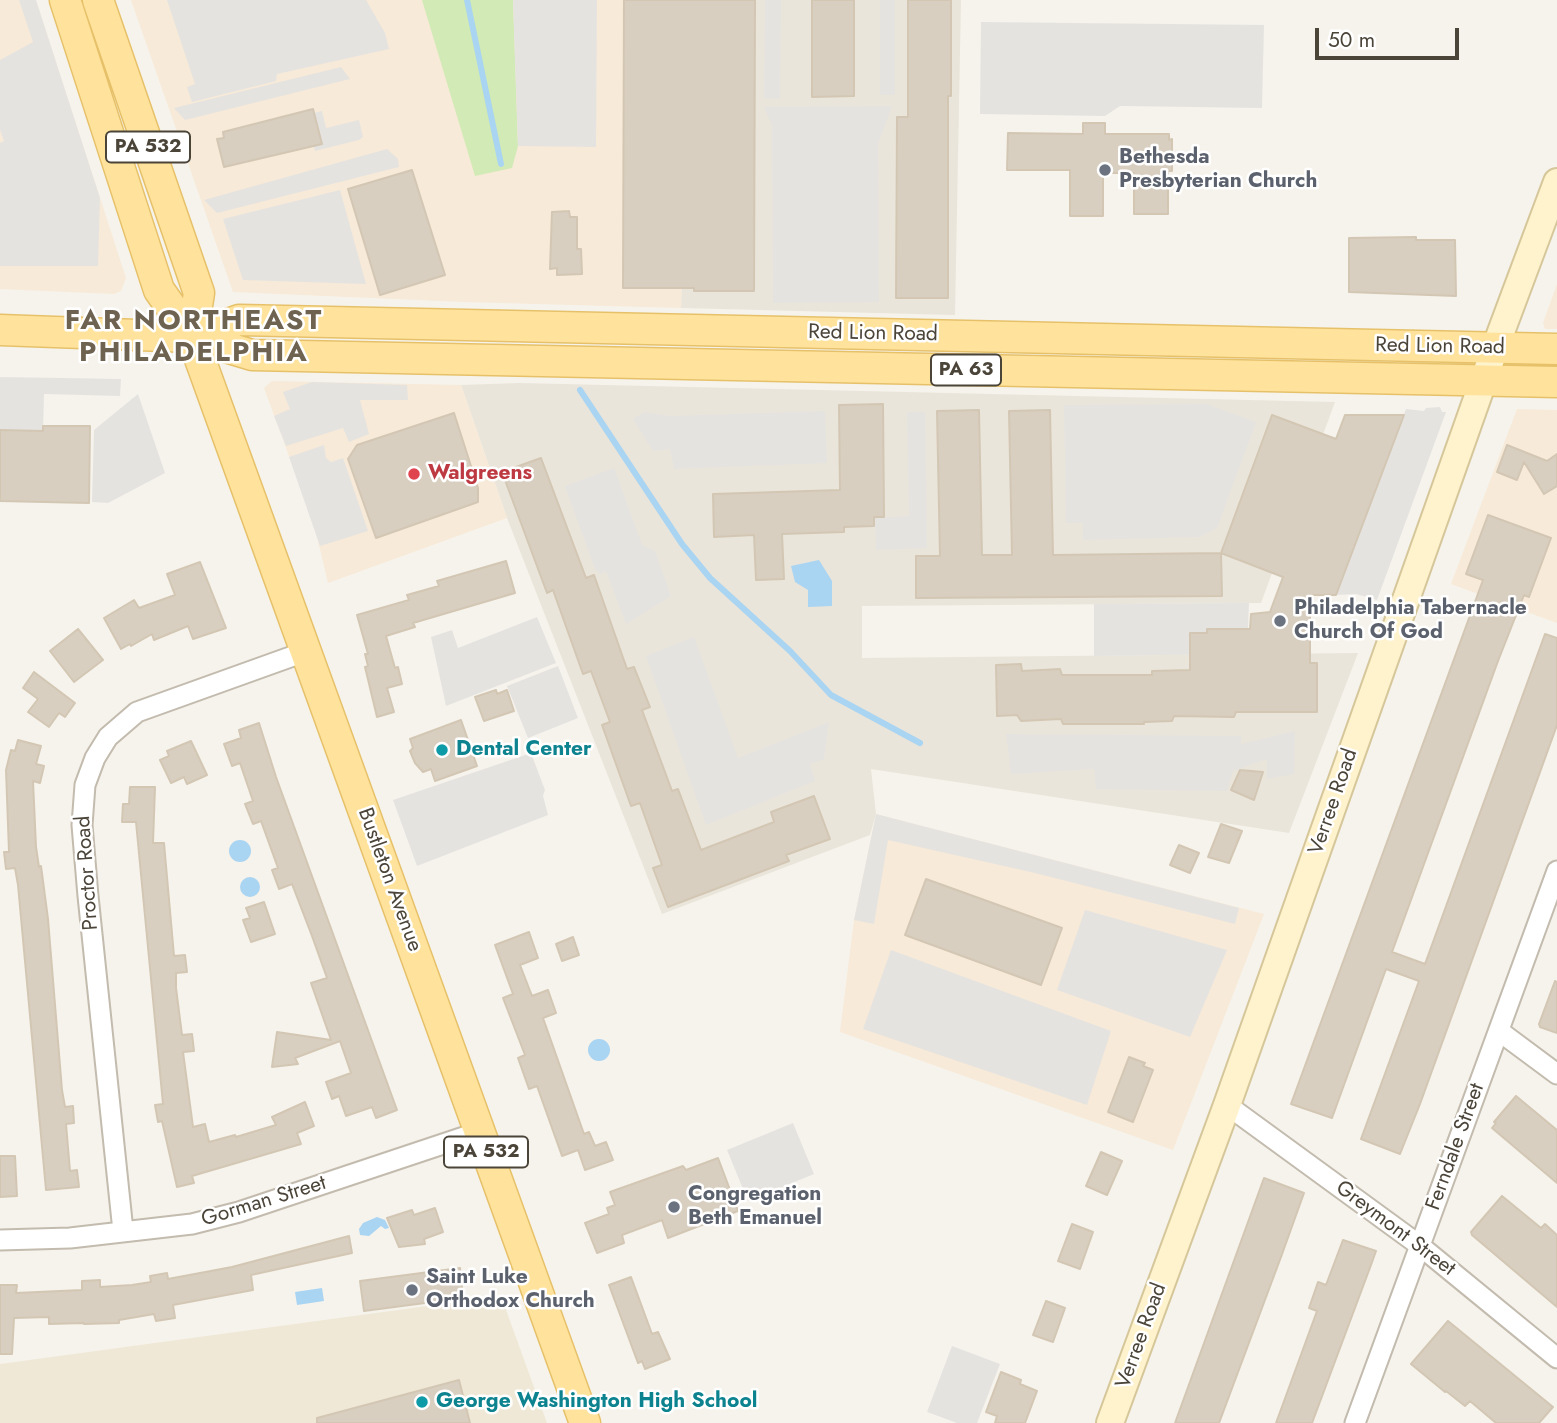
<!DOCTYPE html>
<style>
body{margin:0}
#map{position:relative;width:1557px;height:1423px;overflow:hidden;background:#f6f3ec;font-family:Jost,sans-serif}
canvas{display:block}
.scale{position:absolute;left:1315px;top:28px;width:144px;height:32px;box-sizing:border-box;border:4px solid #4b4439;border-top:0;padding-left:9px;font-size:21px;line-height:24px;white-space:nowrap;color:#4b4439;-webkit-text-stroke:5px #fff;paint-order:stroke}
</style>
<div id="map">
<canvas width="1557" height="1423"></canvas>
<div class="scale">50 m</div>
</div>
<script>
const g = document.querySelector('canvas').getContext('2d');
g.lineJoin = 'round';
function paint(path, color) { g.fillStyle = color; g.fill(path, 'evenodd'); }
const shape = rows => new Path2D(rows.map(r => 'M' + r).join(''));
function trace(path, color, width, dash) { g.strokeStyle = color; g.lineWidth = width; g.lineCap = dash ? 'butt' : 'round'; g.setLineDash(dash || []); g.stroke(path); }
function label(font, color, halo, rows, align = 'center') {
  g.font = font + ' Jost,sans-serif'; g.lineWidth = 5; g.setLineDash([]); g.textBaseline = 'middle'; g.strokeStyle = halo; g.fillStyle = color; for (const [text, x, y, turn = 0] of rows) {
    g.save(); g.translate(x, y); g.rotate((+turn || 0) * Math.PI / 180); g.textAlign = isNaN(turn) ? turn : align; if (halo) g.strokeText(text, 0, 0); g.fillText(text, 0, 0); g.restore();
  }
}
paint(shape([
 [688,0,961,0,955,315,681,308],
 [519,383,1335,402,1261,603,862,606,862,658,1358,653,1289,833,871,769,876,814,870,835,662,914,507,518,461,385]
]), '#eae5da');
paint(shape([
 [0,0,36,0,126,278,121,291,114,294,0,289],
 [131,0,688,0,681,308,464,302,233,292],
 [1557,284,1557,329,1545,329,1543,323],
 [272,381,461,385,507,518,328,583,314,524,264,388],
 [1517,409,1557,410,1557,623,1451,584],
 [876,814,1264,914,1173,1150,840,1032,854,920]
]), '#f7ead8');
paint(shape([
 [501,1296,547,1423,0,1423,0,1364]
]), '#efe8d6');
paint(shape([
 [422,0,513,0,518,146,512,168,475,176]
]), '#d2eab5');
paint(shape([
 [19,0,36,0,100,198,98,266,0,266,0,143,4,141,0,130,0,60,33,42],
 [167,0,366,0,385,33,389,49,277,74,276,81,192,102,187,87,195,84],
 [513,0,597,0,596,147,518,146],
 [765,0,781,0,780,99,764,98],
 [880,0,895,0,895,95,880,95],
 [981,22,1264,25,1262,108,1120,106,1105,116,980,114],
 [341,67,350,79,185,120,174,108],
 [892,106,878,144,879,302,773,303,772,125,764,107],
 [322,111,326,128,359,120,363,137,359,140,315,151,306,115],
 [387,149,398,159,399,167,217,213,204,200],
 [340,190,366,284,243,280,223,219],
 [0,377,121,379,120,396,44,394,43,431,0,430],
 [312,382,407,385,408,400,360,400,369,434,349,442,343,428,286,446,274,416,290,409,283,392],
 [138,394,165,473,108,503,92,502,94,430],
 [1207,404,1256,422,1217,528,1199,537,1083,540,1083,523,1066,523,1064,405],
 [1440,407,1442,412,1446,412,1377,600,1356,594,1336,595,1406,409,1424,411,1426,408],
 [825,411,827,463,674,469,670,449,653,451,633,419,644,412,670,416],
 [907,412,925,412,927,548,876,550,875,518,909,516],
 [324,445,326,458,331,462,343,458,368,531,320,546,289,457],
 [614,468,642,545,655,551,671,596,626,624,606,571,600,574,595,569,565,486],
 [1249,603,1247,654,1094,656,1094,604],
 [537,617,556,663,446,706,431,637,452,630,458,648],
 [694,637,738,758,829,722,824,759,810,764,815,781,706,825,646,656],
 [558,666,578,718,528,738,507,686],
 [1295,731,1294,774,1267,779,1267,759,1233,771,1227,791,1096,789,1094,769,1011,774,1006,734,1241,736,1241,744],
 [531,753,545,790,543,796,548,815,417,866,393,800],
 [876,814,1239,908,1235,924,1035,873,888,840,874,924,854,920],
 [1085,910,1227,950,1190,1037,1057,990],
 [891,950,1111,1031,1087,1105,863,1029],
 [793,1123,814,1174,748,1201,727,1150],
 [952,1346,1000,1364,977,1423,957,1423,927,1412]
]), '#e5e3e0');
paint(shape([
 [819,560,832,581,832,606,808,607,808,590,795,582,791,566],
 '229 851a11 11 0 1 1 22 0a11 11 0 1 1-22 0Z',
 '240 887a10 10 0 1 1 20 0a10 10 0 1 1-20 0Z',
 '588 1050a11 11 0 1 1 22 0a11 11 0 1 1-22 0Z',
 [377,1217,385,1220,389,1228,385,1229,381,1226,369,1236,360,1235,359,1229,363,1223],
 [322,1288,324,1301,297,1305,295,1292]
]), '#a9d4f2');
trace(shape([
 [467,0,501,164],
 [580,390,682,544,710,578,790,651,831,695,920,743]
]), '#a9d4f2', 6);
const building = shape([
 [624,0,755,0,754,291,694,291,694,288,623,288,624,0],
 [812,0,854,0,854,96,812,97,812,0],
 [908,0,951,0,951,96,948,96,948,298,896,298,897,117,908,117,908,0],
 [313,109,322,144,224,167,217,139,224,138,223,132,313,109],
 [1083,123,1105,123,1105,134,1169,134,1169,140,1172,139,1172,171,1168,171,1168,214,1134,214,1134,173,1103,173,1103,216,1070,216,1070,170,1007,170,1008,133,1083,134,1083,123],
 [412,170,445,275,380,295,348,189,412,170],
 [569,211,570,217,577,217,577,249,581,249,582,274,557,275,557,268,550,269,552,212,569,211],
 [1416,237,1416,240,1455,240,1456,296,1349,292,1349,238,1416,237],
 [883,404,884,517,874,517,874,526,844,527,844,532,782,534,784,579,756,580,754,535,714,537,713,494,840,490,839,405,883,404],
 [979,410,982,555,1012,555,1009,411,1050,410,1053,555,1221,553,1222,596,916,598,916,556,940,556,937,411,979,410],
 [454,413,478,488,478,502,376,538,348,459,357,445,454,413],
 [1272,415,1336,439,1345,415,1404,415,1336,595,1310,595,1310,663,1317,663,1317,712,1236,712,1234,717,1174,716,1172,721,1144,722,1144,724,1063,724,1061,719,1021,721,1017,715,997,716,996,665,1021,664,1022,671,1060,669,1062,675,1152,675,1152,671,1190,670,1190,633,1207,633,1207,629,1250,629,1251,614,1270,612,1283,577,1221,553,1272,415],
 [43,426,90,426,89,503,0,501,0,430,43,431,43,426],
 [1507,445,1547,461,1557,454,1557,486,1544,494,1524,462,1517,480,1497,472,1507,445],
 [541,458,586,578,594,575,627,669,634,667,650,707,642,710,672,791,678,789,701,850,774,822,771,812,814,796,830,839,786,855,789,861,668,907,653,868,662,865,640,803,631,806,602,725,610,722,591,671,583,674,553,590,547,593,502,472,541,458],
 [1488,515,1551,538,1529,597,1524,595,1498,661,1392,952,1425,964,1545,634,1557,638,1557,725,1420,1104,1400,1154,1361,1139,1419,981,1386,969,1332,1118,1291,1104,1483,580,1466,574,1488,515],
 [506,561,515,593,413,623,415,627,386,636,395,668,398,667,402,684,387,688,394,712,377,717,365,667,368,666,365,654,368,654,357,615,409,600,407,595,439,586,437,581,506,561],
 [200,562,226,628,193,639,188,626,154,640,152,634,131,646,130,644,121,649,104,618,134,600,139,608,175,595,167,574,200,562],
 [78,629,103,660,74,682,50,651,78,629],
 [34,672,75,703,65,717,59,713,49,727,28,712,38,699,23,688,34,672],
 [496,690,497,694,507,690,514,711,484,721,475,697,496,690],
 [461,720,477,766,435,781,431,769,423,772,415,763,410,751,413,748,410,739,461,720],
 [259,723,276,777,397,1110,376,1118,372,1107,346,1116,339,1096,332,1099,326,1082,351,1073,340,1041,295,1058,298,1064,272,1067,277,1032,331,1040,311,983,327,978,312,936,292,884,279,889,272,870,278,868,261,821,253,824,245,804,253,801,240,763,232,766,224,744,241,738,239,730,259,723],
 [18,740,41,746,36,764,44,766,40,783,33,781,36,847,39,867,41,866,48,919,62,1090,65,1107,73,1106,74,1123,66,1124,70,1171,77,1170,79,1187,46,1190,18,885,15,868,6,869,4,852,9,852,6,770,11,750,15,751,18,740],
 [191,741,207,775,187,784,184,777,171,783,160,760,169,756,167,751,191,741],
 [1240,770,1263,772,1254,800,1231,790,1240,770],
 [130,787,155,787,153,843,164,843,174,956,185,955,187,972,176,973,176,988,182,1035,192,1034,194,1051,183,1052,193,1127,205,1124,209,1142,235,1135,236,1137,276,1125,272,1117,305,1102,314,1126,297,1133,301,1144,192,1176,194,1183,177,1187,162,1121,158,1122,155,1105,163,1104,136,822,122,822,123,804,129,804,130,787],
 [1221,824,1242,831,1229,863,1208,857,1221,824],
 [1179,845,1199,853,1190,873,1170,865,1179,845],
 [926,879,1062,928,1041,985,905,935,926,879],
 [264,902,275,934,251,942,243,920,250,918,246,908,264,902],
 [529,932,538,958,520,965,532,996,548,990,556,1013,543,1018,584,1134,589,1132,595,1146,606,1142,613,1160,585,1170,578,1150,562,1156,537,1086,529,1089,518,1058,525,1055,503,998,513,994,495,945,529,932],
 [573,937,579,955,562,961,556,944,573,937],
 [1555,981,1557,982,1557,1033,1540,1027,1539,1024,1555,981],
 [1129,1057,1145,1063,1143,1066,1153,1070,1133,1122,1108,1112,1129,1057],
 [1516,1096,1557,1130,1557,1183,1492,1128,1496,1123,1494,1122,1516,1096],
 [1101,1152,1122,1161,1107,1195,1086,1186,1101,1152],
 [0,1156,15,1156,17,1196,0,1197,0,1156],
 [718,1158,738,1211,668,1238,662,1220,622,1235,624,1243,597,1253,585,1223,609,1214,607,1208,615,1205,610,1192,683,1166,686,1170,718,1158],
 [1264,1178,1304,1193,1281,1257,1219,1423,1175,1423,1264,1178],
 [1502,1196,1541,1228,1545,1224,1557,1235,1557,1307,1472,1235,1471,1232,1502,1196],
 [435,1208,443,1232,424,1239,425,1244,399,1247,387,1218,412,1210,414,1215,435,1208],
 [1072,1224,1093,1232,1080,1269,1058,1261,1072,1224],
 [349,1236,352,1253,251,1275,253,1290,173,1305,175,1318,156,1321,154,1314,119,1320,119,1323,84,1324,84,1323,49,1324,49,1317,14,1318,12,1354,0,1354,0,1285,17,1285,16,1293,82,1290,82,1281,100,1280,100,1287,132,1285,151,1282,150,1276,167,1273,168,1279,232,1267,349,1236],
 [1343,1240,1376,1251,1371,1265,1312,1423,1276,1423,1317,1311,1309,1308,1318,1282,1326,1285,1343,1240],
 [460,1268,463,1298,364,1311,360,1281,460,1268],
 [631,1277,652,1334,658,1332,670,1359,645,1369,642,1361,638,1363,609,1285,631,1277],
 [1046,1301,1065,1308,1053,1342,1033,1335,1046,1301],
 [1448,1321,1553,1407,1539,1423,1496,1423,1470,1401,1465,1406,1446,1391,1445,1392,1411,1364,1448,1321],
 [1001,1372,1021,1380,1020,1384,1037,1391,1025,1423,995,1423,997,1416,986,1412,1001,1372],
 [459,1380,470,1423,317,1423,317,1418,459,1380]
]);
paint(building, '#d8cfc1');
trace(building, '#d3c7b4', 2);
const street = shape([
 [1499,1031,1557,1074],
 [1227,1105,1419,1245,1557,1358],
 [123,1231,88,896,82,825,85,785,95,758,108,737,137,712,307,651],
 [0,1240,70,1238,192,1224,239,1212,479,1132],
 [1355,1423,1557,871]
]);
const secondary = shape([
 [1110,1423,1227,1105,1495,348,1557,182]
]);
const primary = shape([
 [65,0,159,290,192,337,585,1423],
 [98,0,199,293,192,337],
 [0,330,192,337,252,355,1557,382],
 [192,337,239,320,1557,349]
]);
trace(street, '#c2bbae', 23);
trace(secondary, '#d6c79b', 30);
trace(primary, '#e6c16a', 33);
trace(street, '#fff', 19);
trace(secondary, '#fff3cd', 26);
trace(primary, '#ffe39c', 30);
for (const [x, y, r, color] of [
 [1105,170,7,"#6b7280"],
 [414,474,7,"#e0444e"],
 [1280,621,7,"#6b7280"],
 [442,750,7,"#0f9aa8"],
 [674,1207,7,"#6b7280"],
 [412,1290,7,"#6b7280"],
 [422,1402,7,"#0f9aa8"]
]) { const dot = new Path2D(); dot.arc(x, y, r, 0, 2 * Math.PI); g.fillStyle = color; g.fill(dot); trace(dot, '#fff', 2.5); }
for (const [x, y, w] of [
 [148,147,84],
 [966,370,70],
 [486,1152,84]
]) { const box = new Path2D(); box.roundRect(x - w / 2, y - 15.5, w, 31, 5); g.fillStyle = '#fff'; g.fill(box); trace(box, '#4b4439', 2); }
label('bold 19px', '#4b4439', null, [
 ["PA 532",148,147],
 ["PA 63",966,370],
 ["PA 532",486,1152]
]);
label('bold 21px', '#5b616d', '#fff', [
 ["Bethesda",1119,158],
 ["Presbyterian Church",1119,182],
 ["Philadelphia Tabernacle",1294,609],
 ["Church Of God",1294,633],
 ["Congregation",688,1195],
 ["Beth Emanuel",688,1219],
 ["Saint Luke",426,1278],
 ["Orthodox Church",426,1302]
], 'left');
label('21px', '#4b4439', '#fff', [
 ["Red Lion Road",873,334,1],
 ["Red Lion Road",1440,347,1],
 ["Verree Road",1334,802,-71],
 ["Proctor Road",88,873,-94],
 ["Bustleton Avenue",389,880,70],
 ["Ferndale Street",1456,1147,-70],
 ["Gorman Street",264,1202,-17],
 ["Greymont Street",1395,1229,37],
 ["Verree Road",1142,1336,-70]
]);
label('bold 21px', '#be3a42', '#fff', [
 ["Walgreens",428,474]
], 'left');
label('bold 21px', '#0d838f', '#fff', [
 ["Dental Center",456,750],
 ["George Washington High School",436,1402]
], 'left');
g.letterSpacing = '2px';
label('bold 28px', '#6e6250', '#fff', [
 ["FAR NORTHEAST",194,322],
 ["PHILADELPHIA",194,354]
]);
g.letterSpacing = '0px';
</script>
